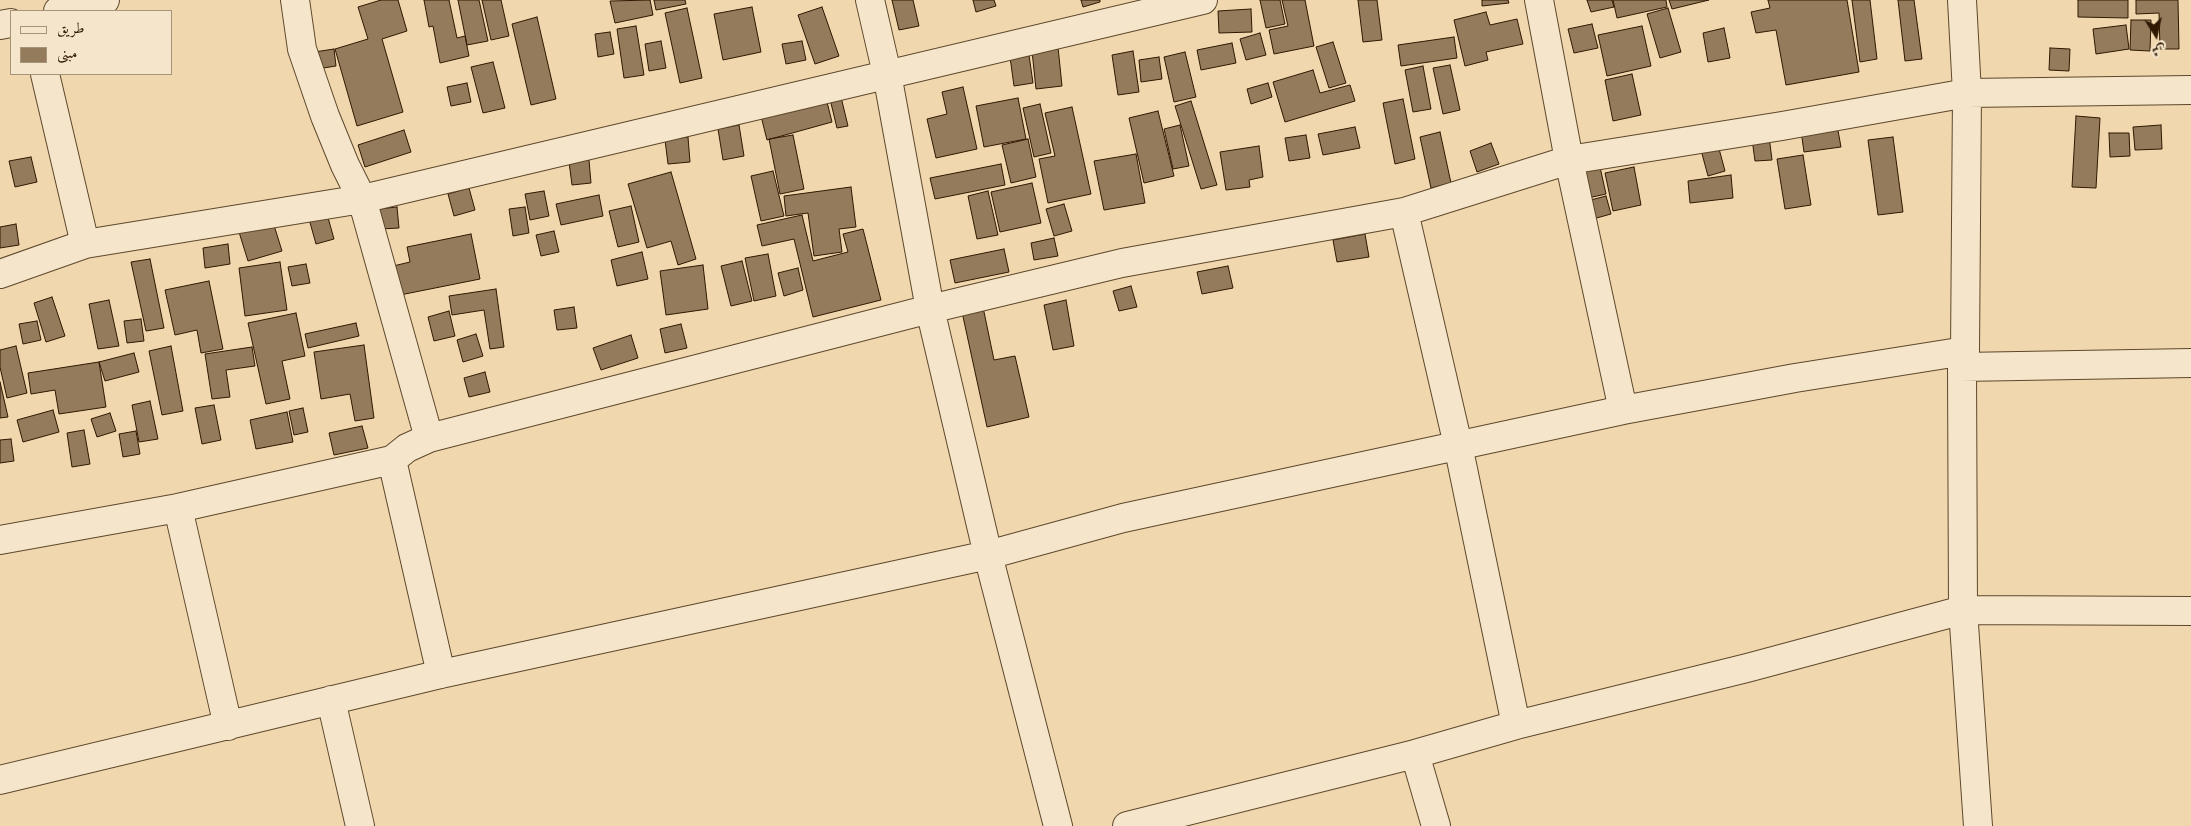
<!DOCTYPE html>
<meta charset="utf-8">
<style>
body{margin:0}
#map{position:relative;width:2191px;height:826px;overflow:hidden;background:#f0d7ae;font-family:Cardo,Amiri,serif}
canvas{display:block}
.legend{position:absolute;left:10px;top:10px;width:162px;height:65px;box-sizing:border-box;background:#f5e5ca;border:1px solid #a5937a;margin:0;padding:6px 9px;list-style:none;font-size:15px;color:#2e1801}
.legend li{display:flex;align-items:center;gap:10px;height:25px}
.legend b{width:25px;border:1px solid #a5937a}
.north{position:absolute;left:2131px;top:10px;width:50px;height:50px;-webkit-text-stroke:4px #f5e5ca;paint-order:stroke;rotate:170deg;font-size:14px;font-weight:700;line-height:20px;text-align:center;color:#2e1801}
.north::after{content:'';display:block;margin:auto;width:18px;height:22px;background:#2e1801;clip-path:polygon(50% 0,100% 100%,50% 72%,0 100%)}
</style>
<div id="map">
<canvas width="2191" height="826"></canvas>
<ul class="legend">
<li><b style="height:6px;background:#f5e5ca"></b>طريق</li>
<li><b style="height:14px;background:#937b5b"></b>مبنى</li>
</ul>
<div class="north">ش</div>
</div>
<script>
const g = document.querySelector('canvas').getContext('2d');
g.lineJoin = 'round';
function paint(path, color) { g.fillStyle = color; g.fill(path, 'evenodd'); }
const shape = rows => new Path2D(rows.map(r => 'M' + r).join(''));
function trace(path, color, width, dash) { g.strokeStyle = color; g.lineWidth = width; g.lineCap = dash ? 'butt' : 'round'; g.setLineDash(dash || []); g.stroke(path); }
const building = shape([
 [381,0,398,0,407,31,382,39,403,112,357,126,335,49,368,39,358,7,381,0],
 [424,0,449,0,457,38,465,36,469,56,440,63,433,26,429,27,424,0],
 [458,0,479,0,488,41,467,45,458,0],
 [482,0,501,0,509,36,491,40,482,0],
 [650,0,653,15,615,23,610,1,650,0],
 [654,0,685,0,686,4,656,10,654,0],
 [892,0,913,0,919,26,899,30,892,0],
 [973,0,994,0,996,6,976,12,973,0],
 [1081,0,1100,0,1100,2,1083,7,1081,0],
 [1260,0,1280,0,1285,24,1266,28,1260,0],
 [1282,0,1305,0,1314,46,1274,54,1269,30,1288,26,1282,0],
 [1358,0,1377,0,1382,40,1363,42,1358,0],
 [1482,0,1508,0,1509,3,1482,6,1482,0],
 [1587,0,1612,0,1614,7,1591,12,1587,0],
 [1613,0,1666,0,1667,7,1617,18,1613,0],
 [1669,0,1709,0,1672,9,1669,0],
 [1768,0,1847,0,1859,72,1786,85,1776,30,1756,33,1751,12,1770,8,1768,0],
 [1852,0,1870,0,1877,59,1860,62,1852,0],
 [1898,0,1914,0,1922,59,1905,61,1898,0],
 [2078,0,2128,0,2128,18,2078,17,2078,0],
 [2136,0,2178,0,2179,49,2160,49,2159,13,2136,14,2136,0],
 [752,7,761,52,723,60,714,14,752,7],
 [822,7,839,56,815,64,798,15,822,7],
 [687,8,702,78,680,83,665,13,687,8],
 [1668,8,1681,52,1660,58,1647,14,1668,8],
 [1251,9,1252,32,1219,33,1218,11,1251,9],
 [1486,12,1490,25,1517,19,1523,44,1486,52,1488,60,1465,66,1454,20,1486,12],
 [537,17,556,99,531,105,512,24,537,17],
 [2131,20,2151,20,2150,51,2130,50,2131,20],
 [1592,24,1598,48,1574,53,1568,29,1592,24],
 [2126,25,2129,49,2096,54,2093,29,2126,25],
 [636,26,644,75,624,78,617,29,636,26],
 [1642,26,1651,66,1607,76,1598,35,1642,26],
 [1724,28,1730,58,1708,62,1703,33,1724,28],
 [610,32,614,54,598,57,595,34,610,32],
 [1260,33,1266,55,1246,60,1240,39,1260,33],
 [1454,37,1457,58,1401,66,1398,45,1454,37],
 [661,41,666,68,649,71,645,44,661,41],
 [802,41,806,60,786,64,782,44,802,41],
 [1333,42,1346,83,1329,88,1316,47,1333,42],
 [1232,43,1236,63,1201,70,1197,50,1232,43],
 [1058,47,1062,86,1036,89,1032,51,1058,47],
 [2050,48,2070,49,2069,71,2049,70,2050,48],
 [334,49,336,66,304,71,301,54,334,49],
 [1133,51,1139,92,1118,95,1112,55,1133,51],
 [1185,52,1196,97,1174,102,1164,57,1185,52],
 [1029,55,1033,83,1014,86,1010,57,1029,55],
 [1159,57,1162,79,1141,82,1139,60,1159,57],
 [493,62,505,108,483,113,471,67,493,62],
 [1450,65,1460,110,1443,114,1433,68,1450,65],
 [1423,66,1431,109,1413,112,1405,70,1423,66],
 [1313,70,1320,93,1350,85,1355,101,1285,122,1273,82,1313,70],
 [1632,74,1641,115,1613,121,1605,80,1632,74],
 [467,83,471,102,451,106,447,87,467,83],
 [1268,83,1272,97,1251,104,1247,89,1268,83],
 [963,87,977,149,936,158,927,119,947,114,942,92,963,87],
 [841,97,848,126,837,128,830,99,841,97],
 [826,98,832,122,767,140,761,116,826,98],
 [1018,98,1026,139,984,147,976,106,1018,98],
 [1403,99,1415,159,1395,164,1383,103,1403,99],
 [1191,101,1217,185,1201,189,1175,106,1191,101],
 [1040,104,1051,153,1034,157,1023,108,1040,104],
 [1072,107,1091,194,1048,203,1039,159,1055,156,1045,113,1072,107],
 [1158,111,1174,176,1144,183,1129,118,1158,111],
 [2076,116,2100,118,2096,188,2072,187,2076,116],
 [739,125,744,156,723,160,718,129,739,125],
 [1180,125,1189,166,1173,169,1164,129,1180,125],
 [1837,125,1841,147,1804,152,1801,131,1837,125],
 [2161,125,2162,149,2135,150,2133,127,2161,125],
 [1355,127,1360,148,1323,155,1318,134,1355,127],
 [404,130,411,152,365,167,358,145,404,130],
 [1440,132,1451,183,1431,188,1420,137,1440,132],
 [2109,133,2129,133,2130,156,2110,157,2109,133],
 [793,135,804,189,780,194,769,139,793,135],
 [1306,135,1310,158,1289,161,1285,138,1306,135],
 [1769,136,1772,160,1755,161,1752,139,1769,136],
 [688,137,690,162,668,164,665,140,688,137],
 [1893,137,1903,212,1878,215,1868,140,1893,137],
 [1028,139,1036,177,1011,183,1002,145,1028,139],
 [1491,143,1499,164,1477,172,1470,151,1491,143],
 [1718,145,1725,171,1708,176,1701,150,1718,145],
 [1259,146,1263,177,1249,180,1250,187,1226,190,1220,152,1259,146],
 [1136,154,1145,203,1104,210,1094,161,1136,154],
 [1803,155,1811,205,1785,209,1777,159,1803,155],
 [31,157,37,182,15,187,9,161,31,157],
 [589,160,591,183,572,185,569,162,589,160],
 [1001,164,1005,185,935,199,930,178,1001,164],
 [1600,167,1606,194,1579,200,1574,173,1600,167],
 [1634,167,1641,205,1613,211,1605,173,1634,167],
 [773,171,784,216,761,221,751,176,773,171],
 [671,172,696,259,678,265,671,241,647,248,628,184,671,172],
 [1731,175,1733,198,1690,203,1688,181,1731,175],
 [1032,183,1041,223,1000,232,991,192,1032,183],
 [851,187,856,227,839,229,842,252,814,256,808,213,786,216,784,196,851,187],
 [469,188,475,210,454,216,448,194,469,188],
 [544,191,549,216,530,220,525,194,544,191],
 [988,191,998,235,977,239,968,196,988,191],
 [599,195,603,216,561,225,556,204,599,195],
 [1606,196,1611,214,1593,219,1587,201,1606,196],
 [1064,204,1072,231,1054,236,1046,209,1064,204],
 [631,206,639,242,618,247,609,211,631,206],
 [397,207,399,228,380,229,378,209,397,207],
 [525,207,529,233,513,236,509,209,525,207],
 [327,214,334,239,316,244,309,219,327,214],
 [802,215,813,261,848,252,843,234,863,229,881,300,813,317,794,239,762,246,757,225,802,215],
 [273,222,282,251,248,261,239,232,273,222],
 [16,224,19,245,0,248,0,227,16,224],
 [554,231,559,252,541,256,536,235,554,231],
 [471,234,480,279,395,296,389,267,410,262,407,247,471,234],
 [1365,234,1369,257,1337,262,1333,240,1365,234],
 [1054,238,1058,256,1034,260,1031,243,1054,238],
 [228,244,230,264,205,268,203,248,228,244],
 [1004,249,1009,272,955,283,950,260,1004,249],
 [642,252,648,279,617,286,611,260,642,252],
 [768,254,776,296,754,301,745,258,768,254],
 [150,259,164,328,146,331,131,262,150,259],
 [742,261,752,301,731,306,721,266,742,261],
 [280,262,287,310,245,316,239,268,280,262],
 [306,264,310,283,292,286,288,267,306,264],
 [703,265,708,309,666,315,660,271,703,265],
 [1228,266,1233,288,1202,294,1197,272,1228,266],
 [798,268,803,290,784,296,778,273,798,268],
 [209,281,223,349,201,353,197,330,175,335,165,290,209,281],
 [1131,286,1137,307,1119,311,1113,291,1131,286],
 [496,289,504,347,490,349,484,310,452,315,449,296,496,289],
 [52,297,65,336,46,342,34,303,52,297],
 [109,300,119,346,98,349,89,304,109,300],
 [1066,300,1074,346,1053,350,1044,305,1066,300],
 [574,307,577,328,557,330,554,310,574,307],
 [983,307,994,360,1015,356,1029,417,987,427,962,312,983,307],
 [449,311,455,336,434,341,428,317,449,311],
 [296,313,305,356,282,361,290,399,266,404,248,323,296,313],
 [141,319,144,341,127,343,124,321,141,319],
 [37,321,41,340,23,344,19,324,37,321],
 [356,323,359,336,308,348,305,334,356,323],
 [681,324,687,348,665,353,660,329,681,324],
 [476,334,483,356,463,362,457,340,476,334],
 [631,335,638,358,601,370,593,348,631,335],
 [364,345,374,418,355,421,350,394,321,399,314,352,364,345],
 [16,346,27,393,7,398,0,367,0,350,16,346],
 [171,346,183,411,162,415,149,351,171,346],
 [252,347,255,366,226,370,230,397,212,399,205,354,252,347],
 [134,353,139,372,105,381,99,362,134,353],
 [99,362,106,407,59,414,55,390,31,394,28,373,99,362],
 [485,372,490,392,469,397,464,378,485,372],
 [0,382,8,417,0,418,0,382],
 [150,401,158,439,139,442,132,405,150,401],
 [214,405,221,440,202,444,195,408,214,405],
 [303,408,308,432,294,435,289,411,303,408],
 [53,410,59,432,23,442,17,420,53,410],
 [287,412,293,442,256,449,250,420,287,412],
 [110,413,116,431,97,437,91,419,110,413],
 [362,426,368,448,334,455,329,433,362,426],
 [84,430,90,464,72,467,67,433,84,430],
 [136,431,140,454,123,457,119,434,136,431],
 [11,439,14,461,0,463,0,440,11,439]
]);
paint(building, '#937b5b');
trace(building, '#2e1801', 1);
const minor = shape([
 [295,0,302,49,325,116,345,165,362,199,429,438],
 [870,0,887,74,930,309,988,555,1058,826],
 [1539,0,1569,160,1623,410],
 [1962,0,1967,93,1965,351,1962,367,1963,610,1978,826],
 [58,11,105,0],
 [0,25,11,23],
 [45,74,85,244],
 [1404,212,1458,445,1516,725],
 [0,274,85,244,362,199,1203,0],
 [1962,367,2191,363],
 [392,460,441,674],
 [178,508,228,726],
 [0,540,178,508,392,460,407,448,429,438,930,309,1122,263,1404,212,1569,160,1782,126,1967,93,2191,90],
 [331,700,360,826],
 [1415,754,1436,826],
 [0,780,441,674,988,555,1123,518,1623,410,1795,378,1965,351],
 [1127,826,1415,754,1516,725,1747,668,1963,610,2191,611]
]);
trace(minor, '#5e482c', 30);
trace(minor, '#f5e5ca', 28);
</script>
